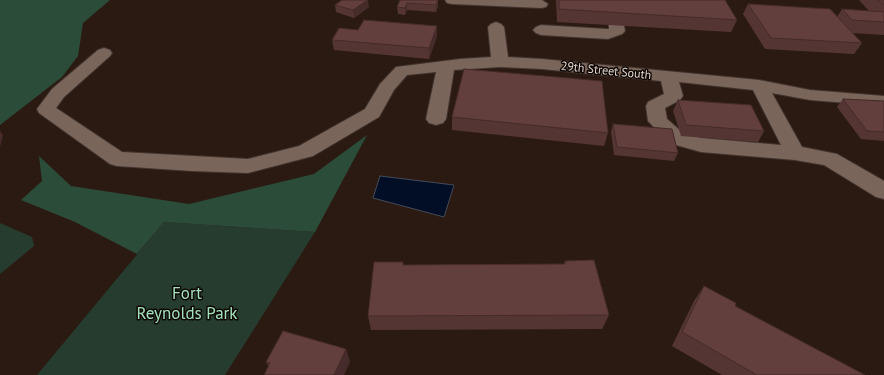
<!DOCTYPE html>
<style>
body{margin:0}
canvas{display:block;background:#2b1a11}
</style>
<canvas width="884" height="375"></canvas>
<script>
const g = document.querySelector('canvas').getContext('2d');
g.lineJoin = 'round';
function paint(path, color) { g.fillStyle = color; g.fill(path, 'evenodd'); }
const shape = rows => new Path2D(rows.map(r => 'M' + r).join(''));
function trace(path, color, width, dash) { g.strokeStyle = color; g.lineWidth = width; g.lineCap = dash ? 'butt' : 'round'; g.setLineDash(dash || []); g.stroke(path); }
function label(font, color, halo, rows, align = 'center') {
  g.font = font + ' "PT Sans",sans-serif'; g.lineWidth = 3; g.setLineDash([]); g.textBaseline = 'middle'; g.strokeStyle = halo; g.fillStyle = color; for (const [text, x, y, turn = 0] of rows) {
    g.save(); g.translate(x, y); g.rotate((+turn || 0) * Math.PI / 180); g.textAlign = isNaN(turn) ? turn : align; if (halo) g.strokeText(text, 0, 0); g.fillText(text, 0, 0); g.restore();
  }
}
paint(shape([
 [164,222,315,232,225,375,37,375],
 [0,223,32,237,34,246,0,274]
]), '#253c2e');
paint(shape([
 [0,0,110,0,83,23,78,56,62,77,0,125],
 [367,135,315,232,164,222,137,254,75,222,21,200,42,181,39,156,71,186,189,204,314,174]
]), '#2b4c39');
const water = shape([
 [380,176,454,185,444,217,373,198,380,176]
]);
paint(water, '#010e25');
trace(water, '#444a58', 1);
const minor = shape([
 [445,0,542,0,548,4,546,7,541,8,452,4,447,3,445,0],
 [615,11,620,12,622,15,625,31,622,34,608,39,541,35,536,33,533,30,536,27,541,25,607,29,609,29,608,15,610,12,615,11],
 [496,22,501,24,504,27,508,57,542,59,759,80,810,90,884,96,884,106,810,100,772,93,802,147,837,154,884,181,884,199,876,197,824,165,795,160,701,152,669,143,648,121,646,106,648,102,664,94,661,81,542,69,500,67,454,70,446,119,443,123,436,125,429,123,426,119,436,72,407,75,394,90,379,117,313,156,248,173,192,171,117,166,110,164,39,113,37,109,52,89,98,50,104,48,110,50,112,53,110,56,64,97,56,108,122,152,248,159,299,146,365,109,380,84,396,67,460,59,491,57,488,27,491,24,496,22],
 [679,82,753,90,781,145,701,138,683,133,667,119,665,108,680,100,683,96,679,82]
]);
trace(minor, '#41332f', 2);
paint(minor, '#7a655a');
paint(shape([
 [400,0,438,0,438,6,436,12,407,10,405,15,398,14,397,7],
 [556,0,725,0,737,20,731,32,557,22],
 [859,0,884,0,884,35,852,33,862,43,854,54,765,49,743,14,748,4,837,17,842,9,869,11],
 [335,5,369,7,354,18,336,12],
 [437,26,437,36,429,59,334,50,332,40,358,30],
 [843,99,884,101,884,141,861,139,837,107],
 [678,100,764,131,758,142,681,136,673,111],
 [452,117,608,133,604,146,452,130],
 [613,124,678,153,674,161,614,155,611,132],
 [565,261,609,315,602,329,371,330,368,316,403,262,403,265,564,264],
 [704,286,735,306,865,375,722,375,672,346,694,301],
 [346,349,350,362,269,367,266,362]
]), '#543534');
paint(shape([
 [368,0,369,7,354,18,353,10],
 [438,0,438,6,436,12,436,5],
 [407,3,407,10,405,15,405,8],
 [437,26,437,36,429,59,429,48],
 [0,131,3,135,0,147],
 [346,349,350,362,344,375,334,375]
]), '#452b2a');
const building = shape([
 [342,0,368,0,353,10,335,5,342,0],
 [400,0,438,0,436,5,407,3,405,8,397,7,400,0],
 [559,0,725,0,737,20,559,9,559,0],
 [878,0,884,0,884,5,878,0],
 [748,4,830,9,862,43,771,38,748,4],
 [842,9,884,12,884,22,852,20,842,9],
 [364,20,437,26,429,48,332,40,339,28,358,30,364,20],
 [464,69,602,81,608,133,452,117,464,69],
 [843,99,884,101,884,132,867,131,843,99],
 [678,100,751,105,764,131,686,125,678,100],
 [613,124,672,129,678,153,617,147,613,124],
 [594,260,609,315,368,316,374,262,403,262,403,265,565,264,565,261,594,260],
 [704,286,736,303,735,306,865,375,757,375,682,332,704,286],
 [283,331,346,349,334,375,264,375,270,363,266,362,283,331]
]);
paint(building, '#623e3c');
trace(building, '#452b2a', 1);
label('12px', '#e2d7d0', '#0e0704', [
 ["29th Street South",606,71,6]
]);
label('17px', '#a4e2bc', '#0e0704', [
 ["Fort",187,294],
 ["Reynolds Park",187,314]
]);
</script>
